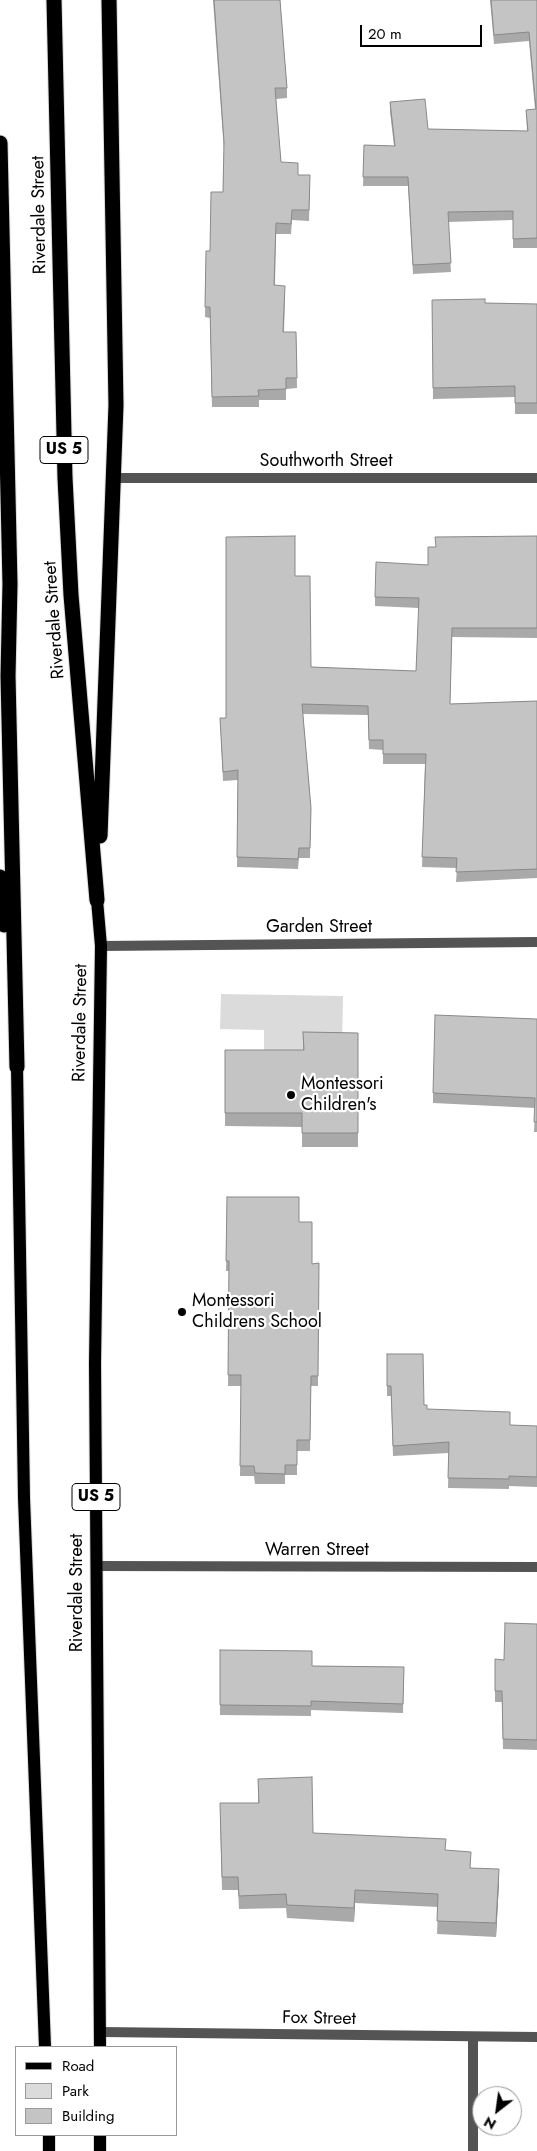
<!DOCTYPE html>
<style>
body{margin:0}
#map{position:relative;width:537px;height:2151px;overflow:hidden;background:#fff;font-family:Jost,sans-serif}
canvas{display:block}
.legend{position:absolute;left:15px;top:2046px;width:162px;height:90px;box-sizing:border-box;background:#fff;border:1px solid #999;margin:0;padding:6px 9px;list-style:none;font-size:15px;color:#000}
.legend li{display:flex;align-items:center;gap:10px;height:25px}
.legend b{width:25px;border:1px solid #999}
.north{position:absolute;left:472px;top:2086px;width:50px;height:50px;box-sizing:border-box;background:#fff;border:1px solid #999;border-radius:50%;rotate:210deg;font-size:14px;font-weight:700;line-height:20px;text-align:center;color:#000}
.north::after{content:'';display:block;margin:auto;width:18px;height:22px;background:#000;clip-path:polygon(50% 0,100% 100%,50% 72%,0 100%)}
.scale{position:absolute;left:360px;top:25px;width:122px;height:22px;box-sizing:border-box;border:2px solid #000;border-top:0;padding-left:6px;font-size:15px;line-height:18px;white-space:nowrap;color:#000;-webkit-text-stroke:4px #fff;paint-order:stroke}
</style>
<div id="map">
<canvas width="537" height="2151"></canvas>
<ul class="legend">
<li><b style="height:6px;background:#000"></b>Road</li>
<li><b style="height:14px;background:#dbdbdb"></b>Park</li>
<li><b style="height:14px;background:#c4c4c4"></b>Building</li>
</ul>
<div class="north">N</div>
<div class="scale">20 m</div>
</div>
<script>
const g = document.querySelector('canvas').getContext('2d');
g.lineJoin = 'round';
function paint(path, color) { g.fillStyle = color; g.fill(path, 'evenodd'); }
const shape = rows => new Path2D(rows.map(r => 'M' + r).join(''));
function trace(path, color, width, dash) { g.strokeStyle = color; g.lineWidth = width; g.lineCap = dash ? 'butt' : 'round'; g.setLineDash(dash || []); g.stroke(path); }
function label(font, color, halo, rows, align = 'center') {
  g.font = font + ' Jost,sans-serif'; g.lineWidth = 4.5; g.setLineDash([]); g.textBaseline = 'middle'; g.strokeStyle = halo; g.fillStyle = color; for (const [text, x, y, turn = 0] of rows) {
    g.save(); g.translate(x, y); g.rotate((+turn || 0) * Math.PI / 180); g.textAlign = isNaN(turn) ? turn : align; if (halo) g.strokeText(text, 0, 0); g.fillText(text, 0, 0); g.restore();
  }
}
paint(shape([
 [221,994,343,996,342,1047,303,1046,303,1052,264,1052,264,1030,220,1029]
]), '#dbdbdb');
const primary = shape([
 [97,900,101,946,95,1363,100,2047],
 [17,1067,24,1498,45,2047],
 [49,2135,49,2151],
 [100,2135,100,2151]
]);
const motorway = shape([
 [54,0,65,478,71,595,97,900],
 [0,143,10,584,8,676,17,1067],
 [100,836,116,405,109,0],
 [0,877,4,925]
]);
trace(primary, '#dbdbdb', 14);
trace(motorway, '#dbdbdb', 17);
trace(shape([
 [473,2037,473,2151]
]), '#545454', 10);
trace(shape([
 [114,478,537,478],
 [101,946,537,942],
 [97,1566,537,1567],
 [100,2032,537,2037]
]), '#545454', 10);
trace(primary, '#000', 12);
trace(motorway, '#000', 15);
paint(shape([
 [213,0,280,0,287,88,287,98,276,99,281,162,298,175,310,186,309,221,292,220,291,234,276,234,275,285,285,296,284,332,296,332,297,388,286,389,286,400,259,400,259,407,212,407,210,318,205,317,206,251,210,251,223,192,224,150],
 [490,0,537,0,537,248,513,248,513,220,448,222,451,272,413,274,408,186,363,186,364,145,394,146,390,112,390,102,428,129,527,131,526,110,535,109,529,41,494,44],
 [432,300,485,303,537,304,537,414,515,414,515,397,433,399],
 [537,536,537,638,452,637,450,704,537,701,537,878,456,882,457,868,422,867,425,764,383,764,383,750,369,749,368,715,303,714,311,808,310,858,299,858,298,869,237,867,238,780,223,781,220,718,226,718,295,576,311,667,416,671,419,608,375,606,375,597,428,565,435,547],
 [537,1019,537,1132,534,1132,535,1108,433,1103,433,1093],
 [303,1032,358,1033,358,1147,302,1147,302,1127,225,1126,225,1050,303,1050],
 [227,1197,299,1222,312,1264,319,1263,318,1386,311,1386,310,1451,297,1451,297,1475,285,1475,285,1484,255,1484,254,1476,240,1476,241,1386,228,1386,229,1271,226,1271],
 [387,1354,427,1409,510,1425,537,1426,537,1487,509,1486,509,1489,448,1488,449,1453,393,1456,391,1396,387,1396],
 [537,1624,537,1750,503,1749,502,1702,495,1702,495,1691,504,1660],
 [220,1650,312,1666,404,1667,403,1713,311,1710,311,1716,220,1715],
 [258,1779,313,1833,446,1850,471,1868,499,1882,496,1937,437,1934,438,1907,355,1903,354,1922,287,1918,286,1908,239,1909,238,1890,222,1890,220,1817,258,1803]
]), '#a9a9a9');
paint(shape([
 [499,1869,499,1882,496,1937,496,1923],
 [355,1890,355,1903,354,1922,354,1908]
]), '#898989');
const building = shape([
 [214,0,280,0,287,88,275,88,281,162,298,163,298,175,310,175,309,210,292,210,291,224,276,223,274,285,285,286,283,332,296,332,297,378,286,378,286,389,258,390,259,396,212,397,210,307,205,307,206,251,210,251,211,192,223,192,224,142,214,0],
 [491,0,537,0,537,238,513,239,513,211,448,212,451,263,413,265,408,177,363,177,364,145,395,146,390,102,425,99,428,129,528,131,526,110,536,109,529,32,494,35,491,0],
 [485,299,485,303,537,304,537,403,515,403,515,386,433,388,432,300,485,299],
 [295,536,295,576,310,576,311,667,416,671,419,598,375,597,376,562,428,565,428,547,436,547,435,537,537,536,537,628,452,628,450,704,537,701,537,869,456,872,457,858,422,857,426,754,383,754,383,740,369,740,368,706,302,704,311,808,310,848,299,848,298,859,237,857,238,770,223,772,220,718,226,718,226,537,295,536],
 [435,1015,537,1019,537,1122,534,1122,535,1098,433,1093,435,1015],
 [303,1032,358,1033,358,1133,302,1133,302,1113,225,1113,225,1050,304,1050,303,1032],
 [227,1197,299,1197,299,1222,312,1222,312,1264,319,1263,318,1376,311,1376,310,1440,297,1440,297,1465,285,1465,285,1474,255,1473,254,1466,240,1466,241,1375,228,1375,229,1261,226,1261,227,1197],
 [387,1354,423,1354,424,1405,427,1405,427,1409,510,1412,510,1425,537,1426,537,1477,509,1476,509,1479,448,1478,449,1442,393,1446,391,1386,387,1386,387,1354],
 [505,1623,537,1624,537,1740,503,1739,502,1691,495,1691,495,1659,504,1660,505,1623],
 [220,1650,312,1651,312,1666,404,1667,403,1704,311,1701,311,1706,220,1705,220,1650],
 [312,1777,313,1833,446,1839,445,1850,471,1852,470,1868,499,1869,496,1923,437,1921,438,1894,355,1890,354,1908,287,1905,286,1894,239,1896,238,1877,222,1877,220,1803,259,1803,258,1779,312,1777]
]);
paint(building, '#c4c4c4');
trace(building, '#898989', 1);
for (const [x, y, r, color] of [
 [291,1095,5,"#000"],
 [182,1312,5,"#000"]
]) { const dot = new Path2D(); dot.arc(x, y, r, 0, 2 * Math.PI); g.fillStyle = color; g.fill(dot); trace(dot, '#fff', 2); }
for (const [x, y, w] of [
 [64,450,48],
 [96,1497,48]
]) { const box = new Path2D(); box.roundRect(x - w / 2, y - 13.5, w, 27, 4); g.fillStyle = '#fff'; g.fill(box); trace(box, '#000', 1); }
label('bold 16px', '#000', null, [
 ["US 5",64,450],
 ["US 5",96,1497]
]);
label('18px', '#000', '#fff', [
 ["Riverdale Street",40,215,-91],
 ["Southworth Street",326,462],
 ["Riverdale Street",55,620,-94],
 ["Garden Street",319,928],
 ["Riverdale Street",81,1023,-89],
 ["Warren Street",317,1551],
 ["Riverdale Street",78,1593,-90],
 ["Fox Street",319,2019,1]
]);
label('18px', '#000', '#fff', [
 ["Montessori",301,1085],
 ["Children's",301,1106],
 ["Montessori",192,1302],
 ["Childrens School",192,1323]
], 'left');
</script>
